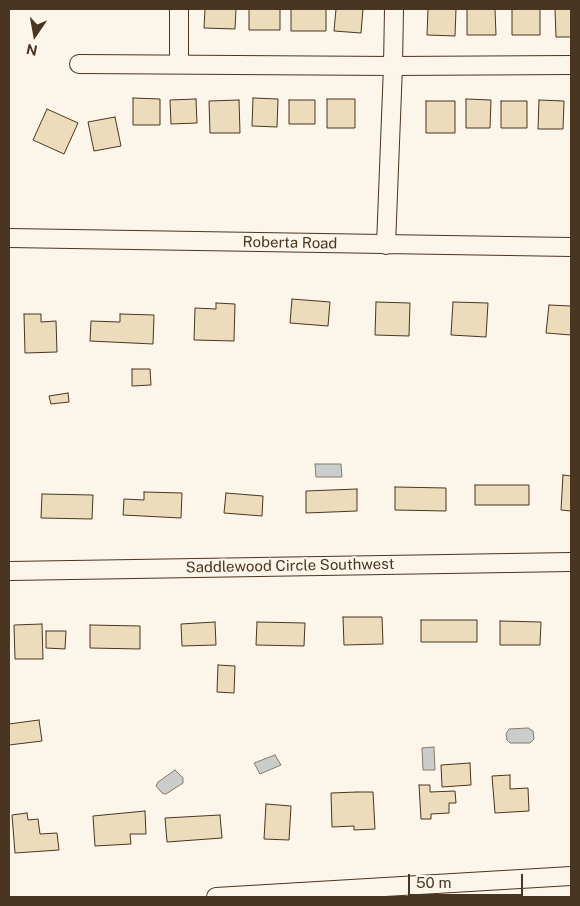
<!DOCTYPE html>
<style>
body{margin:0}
#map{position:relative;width:580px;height:906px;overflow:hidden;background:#fbf6e9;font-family:"Public Sans",sans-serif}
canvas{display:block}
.frame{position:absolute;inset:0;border:10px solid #4a3520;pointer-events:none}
.north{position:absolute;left:10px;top:10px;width:50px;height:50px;-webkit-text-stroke:4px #fbf6e9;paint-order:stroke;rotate:192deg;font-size:14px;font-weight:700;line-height:20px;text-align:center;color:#4a3520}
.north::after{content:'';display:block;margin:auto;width:18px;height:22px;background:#4a3520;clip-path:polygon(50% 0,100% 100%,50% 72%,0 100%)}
.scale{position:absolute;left:408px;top:874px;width:115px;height:22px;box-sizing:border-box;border:2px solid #4a3520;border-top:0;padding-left:6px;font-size:15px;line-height:18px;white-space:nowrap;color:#4a3520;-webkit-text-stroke:4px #fbf6e9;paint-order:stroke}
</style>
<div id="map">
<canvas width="580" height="906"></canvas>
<div class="frame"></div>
<div class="north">N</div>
<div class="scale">50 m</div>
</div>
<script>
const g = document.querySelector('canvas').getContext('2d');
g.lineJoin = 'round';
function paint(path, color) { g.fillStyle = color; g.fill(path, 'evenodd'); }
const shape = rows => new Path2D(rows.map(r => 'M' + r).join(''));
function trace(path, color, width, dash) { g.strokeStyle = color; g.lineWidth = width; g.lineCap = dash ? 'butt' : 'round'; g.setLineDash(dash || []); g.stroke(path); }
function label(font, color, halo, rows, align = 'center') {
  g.font = font + ' "Public Sans",sans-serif'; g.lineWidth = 4; g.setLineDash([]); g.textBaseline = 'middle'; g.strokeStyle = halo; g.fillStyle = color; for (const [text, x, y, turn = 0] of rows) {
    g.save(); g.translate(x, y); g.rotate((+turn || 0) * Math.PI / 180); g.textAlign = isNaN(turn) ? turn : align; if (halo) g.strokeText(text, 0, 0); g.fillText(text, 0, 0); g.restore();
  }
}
const water = shape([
 [315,464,341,464,342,477,316,477,315,464],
 [528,728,533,731,534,739,530,743,510,743,507,740,506,734,509,729,528,728],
 [434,747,435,770,423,770,422,748,434,747],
 [275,755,281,765,260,774,254,763,275,755],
 [175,770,183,778,183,783,166,794,162,793,156,786,158,782,175,770]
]);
paint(water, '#c9cecd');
trace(water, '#887966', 1);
const building = shape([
 [205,9,236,9,235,29,204,28,205,9],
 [249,9,280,9,280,30,249,30,249,9],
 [291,9,326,9,326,31,291,31,291,9],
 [336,9,363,9,361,33,334,31,336,9],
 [428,9,456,9,455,36,427,35,428,9],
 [467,9,495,9,496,35,467,35,467,9],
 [512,9,540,9,540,35,512,35,512,9],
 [555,9,571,9,571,37,556,37,555,9],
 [133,98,160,99,160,125,133,125,133,98],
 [253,98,278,99,277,127,252,126,253,98],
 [196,99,197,123,171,124,170,100,196,99],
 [327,99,355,99,355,128,327,128,327,99],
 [466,99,491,100,490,128,466,128,466,99],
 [239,100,240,133,210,133,209,101,239,100],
 [289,100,315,100,315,124,289,124,289,100],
 [539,100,564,101,563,129,538,129,539,100],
 [426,101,455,101,455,133,426,133,426,101],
 [501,101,527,101,527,128,501,128,501,101],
 [47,109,78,123,64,154,33,140,47,109],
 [115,117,121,146,94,151,88,122,115,117],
 [292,299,330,302,328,326,290,323,292,299],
 [376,302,410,303,409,336,375,335,376,302],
 [453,302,488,303,486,337,451,335,453,302],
 [216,303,235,304,234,341,194,340,195,308,216,309,216,303],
 [549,305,571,306,571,335,546,333,549,305],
 [24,314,41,314,41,322,56,321,57,352,25,353,24,314],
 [120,314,154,315,153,344,90,341,91,321,120,322,120,314],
 [132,369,150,369,151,385,132,386,132,369],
 [68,393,69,402,51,404,49,396,68,393],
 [563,475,571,476,571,511,561,510,563,475],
 [475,485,529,485,529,505,475,505,475,485],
 [395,487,446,488,446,511,395,510,395,487],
 [357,489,357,511,306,513,306,491,357,489],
 [144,492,182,493,181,518,123,515,124,499,144,500,144,492],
 [226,493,263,496,262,516,224,513,226,493],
 [42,494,93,495,92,519,41,518,42,494],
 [343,617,382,617,383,644,344,645,343,617],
 [421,620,477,620,477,642,421,642,421,620],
 [500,621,541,622,540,645,500,645,500,621],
 [215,622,216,645,182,646,181,624,215,622],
 [257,622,305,623,304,646,256,645,257,622],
 [42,624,43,659,15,659,14,625,42,624],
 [90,625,140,626,140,649,90,648,90,625],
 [46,631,66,631,65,649,46,648,46,631],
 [218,665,235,666,234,693,217,692,218,665],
 [39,720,42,741,9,745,9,724,39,720],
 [470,763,471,785,442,787,441,765,470,763],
 [510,775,510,789,528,788,529,811,495,813,492,776,510,775],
 [419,785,430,785,430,792,455,791,456,803,449,803,449,813,431,814,431,819,421,819,419,785],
 [357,792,373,792,375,829,354,830,354,826,332,827,331,793,357,792],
 [266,804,291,806,289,840,264,839,266,804],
 [145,811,146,834,130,834,131,844,95,846,93,816,145,811],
 [27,813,28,820,38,819,40,834,57,833,59,850,15,853,12,815,27,813],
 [220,815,222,838,167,842,165,818,220,815]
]);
paint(building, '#ecdcbc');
trace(building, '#4a3520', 1);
const minor = shape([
 [79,64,393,66,394,9],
 [179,64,179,9],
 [9,238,571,247],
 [386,245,393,66,571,65],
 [9,571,571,562],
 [216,897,571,876]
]);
trace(minor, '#4a3520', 20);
trace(minor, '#fbf6e9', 18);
label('15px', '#4a3520', '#fbf6e9', [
 ["Roberta Road",290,243,1],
 ["Saddlewood Circle Southwest",290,566,-1]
]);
</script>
